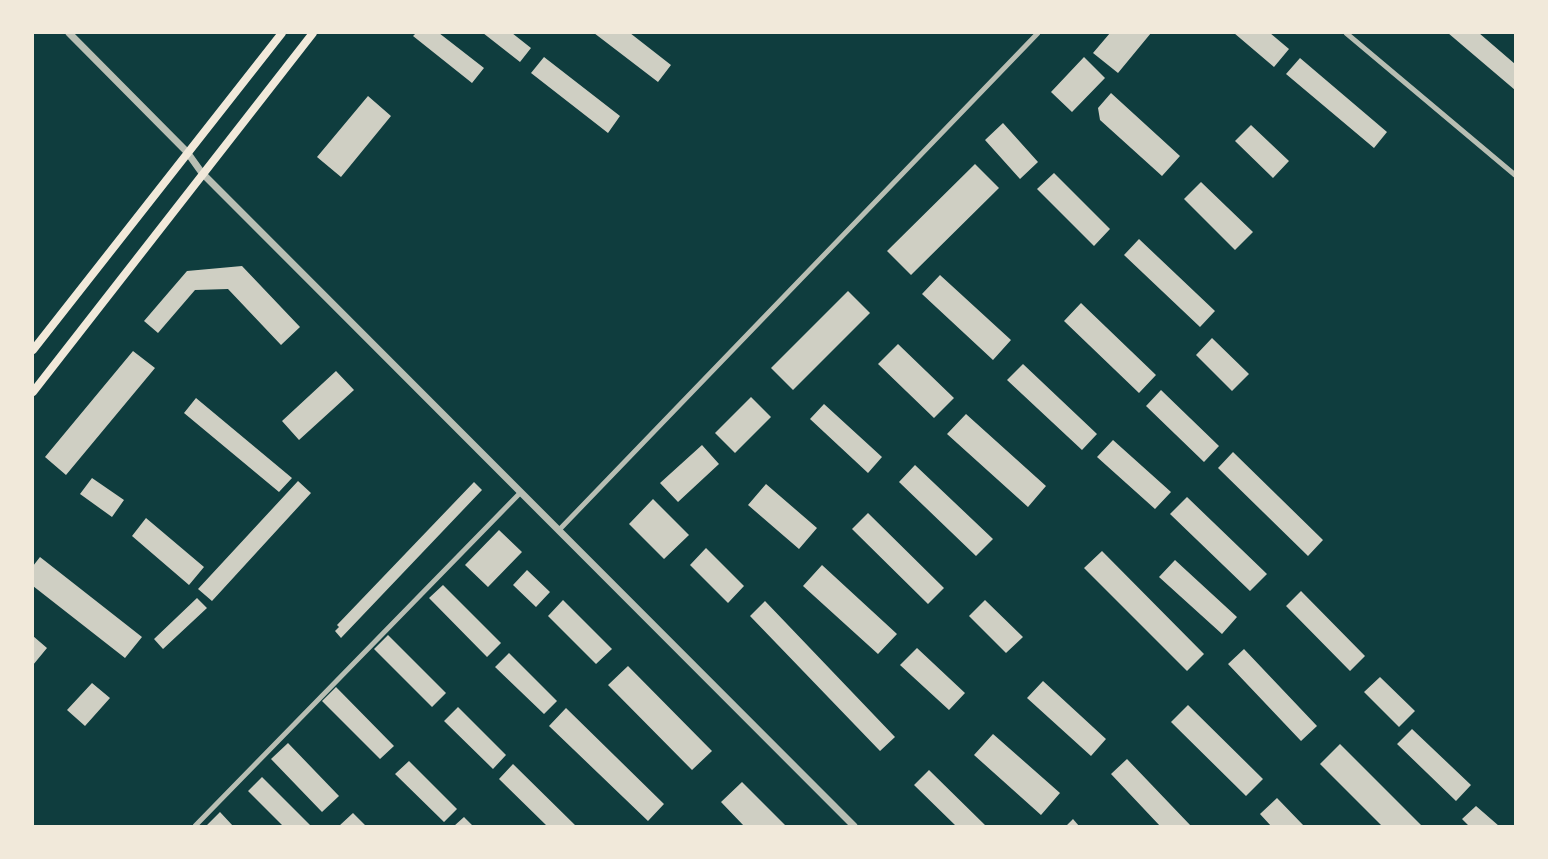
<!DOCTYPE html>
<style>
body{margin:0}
#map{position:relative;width:1548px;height:859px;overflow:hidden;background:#0f3d3e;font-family:"Libre Baskerville",serif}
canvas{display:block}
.frame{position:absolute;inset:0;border:34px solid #f1e9da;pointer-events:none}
</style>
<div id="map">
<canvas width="1548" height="859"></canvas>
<div class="frame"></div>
</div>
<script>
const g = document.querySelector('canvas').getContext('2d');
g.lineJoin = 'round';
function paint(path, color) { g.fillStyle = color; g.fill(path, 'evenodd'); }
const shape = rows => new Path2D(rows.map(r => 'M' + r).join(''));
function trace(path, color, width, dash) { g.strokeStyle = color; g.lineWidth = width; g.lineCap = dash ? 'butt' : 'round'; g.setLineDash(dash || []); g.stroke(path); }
paint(shape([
 [416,33,439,33,484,68,472,83,413,36],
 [483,33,512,33,531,48,520,62],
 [594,33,630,33,671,65,658,82],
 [1110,33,1151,33,1118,73,1093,53],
 [1234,33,1270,33,1289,49,1274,67],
 [1448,33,1479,33,1515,64,1515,90],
 [544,57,620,116,608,133,531,73],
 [1084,57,1105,78,1072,112,1051,92],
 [1300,58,1387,132,1374,148,1286,74],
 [1111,93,1180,156,1162,176,1100,120,1098,108],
 [368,96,391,116,341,177,317,157],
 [1003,123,1038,162,1020,179,985,140],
 [1251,125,1289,161,1273,178,1235,141],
 [975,164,999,188,911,275,887,251],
 [1054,173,1110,229,1094,246,1037,189],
 [1201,182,1253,232,1235,250,1184,199],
 [1139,239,1215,311,1200,327,1124,255],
 [242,266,300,327,281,345,228,289,195,290,158,333,144,321,187,271],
 [940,275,1011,340,993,360,922,294],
 [848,291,870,313,793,390,771,368],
 [1081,303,1156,375,1139,393,1064,321],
 [1212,338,1249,374,1232,391,1196,355],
 [898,344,954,398,934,418,878,364],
 [133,351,155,368,66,475,45,457],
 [1023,364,1097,434,1082,450,1007,380],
 [336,371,354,390,299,440,282,421],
 [1161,390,1219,446,1204,462,1146,406],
 [751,397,771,417,735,453,715,433],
 [196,398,292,478,279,492,184,413],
 [824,404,882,457,868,473,810,419],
 [966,414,1046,486,1028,507,947,434],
 [1113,440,1171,492,1155,509,1097,457],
 [702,445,719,464,678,502,660,483],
 [1233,452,1323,540,1308,556,1218,468],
 [915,465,993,539,976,556,899,482],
 [92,478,124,500,112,517,80,494],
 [298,481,311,493,212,601,198,589],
 [474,482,482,490,341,638,335,631,339,627,337,625],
 [766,484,817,528,799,549,748,505],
 [1187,497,1267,574,1250,591,1170,514],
 [653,499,689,535,664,559,629,524],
 [868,513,944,588,928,604,852,529],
 [146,518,204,567,189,585,132,536],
 [499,530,522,552,488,587,465,565],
 [706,548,744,586,728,603,690,565],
 [1102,551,1204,654,1187,671,1084,568],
 [40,557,142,637,125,658,33,586,33,566],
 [1175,560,1237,617,1222,634,1159,577],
 [822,565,897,634,878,654,803,586],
 [527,570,550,592,536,607,513,585],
 [443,585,501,643,487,657,429,598],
 [1301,591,1365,656,1350,671,1286,606],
 [197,598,207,608,163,649,154,639],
 [563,600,612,649,596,664,548,616],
 [985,600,1023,637,1006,653,969,616],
 [765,601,895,737,880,751,750,616],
 [388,635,446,693,432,707,374,649],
 [33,636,47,648,33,665],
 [917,648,965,693,949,710,900,665],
 [1244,649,1317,726,1301,741,1228,664],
 [509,653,557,701,544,714,495,667],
 [628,666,712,751,692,770,608,685],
 [1380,677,1415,711,1399,727,1364,692],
 [1043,681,1106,739,1091,756,1027,698],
 [92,683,110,698,85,726,67,710],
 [336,687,394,746,380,759,322,701],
 [1188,705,1263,779,1246,796,1171,722],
 [458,707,506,755,493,769,444,721],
 [566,708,664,804,648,821,549,726],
 [1412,729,1471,785,1456,801,1397,744],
 [993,734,1060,793,1041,815,974,755],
 [288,743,339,796,322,812,271,759],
 [1340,744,1422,826,1382,826,1320,764],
 [1127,759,1191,826,1160,826,1111,774],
 [409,761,457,809,444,822,395,774],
 [513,764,576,826,547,826,499,779],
 [929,770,986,826,956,826,914,785],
 [262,777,311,826,283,826,248,791],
 [742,782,786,826,744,826,721,802],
 [1277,798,1304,826,1271,826,1260,814],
 [1476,806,1499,826,1469,826,1462,819],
 [220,812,233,826,206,826],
 [353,813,366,826,339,826],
 [464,817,473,826,454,826],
 [1073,819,1079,826,1066,826]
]), '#cfcfc3');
trace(shape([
 [1346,33,1515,175],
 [559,530,1038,33],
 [195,826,521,492]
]), '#b8beb3', 5);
trace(shape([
 [69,33,187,152,202,173,854,826]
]), '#b8beb3', 7);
trace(shape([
 [33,350,282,33],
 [33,392,313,33]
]), '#f1e9da', 8);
</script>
